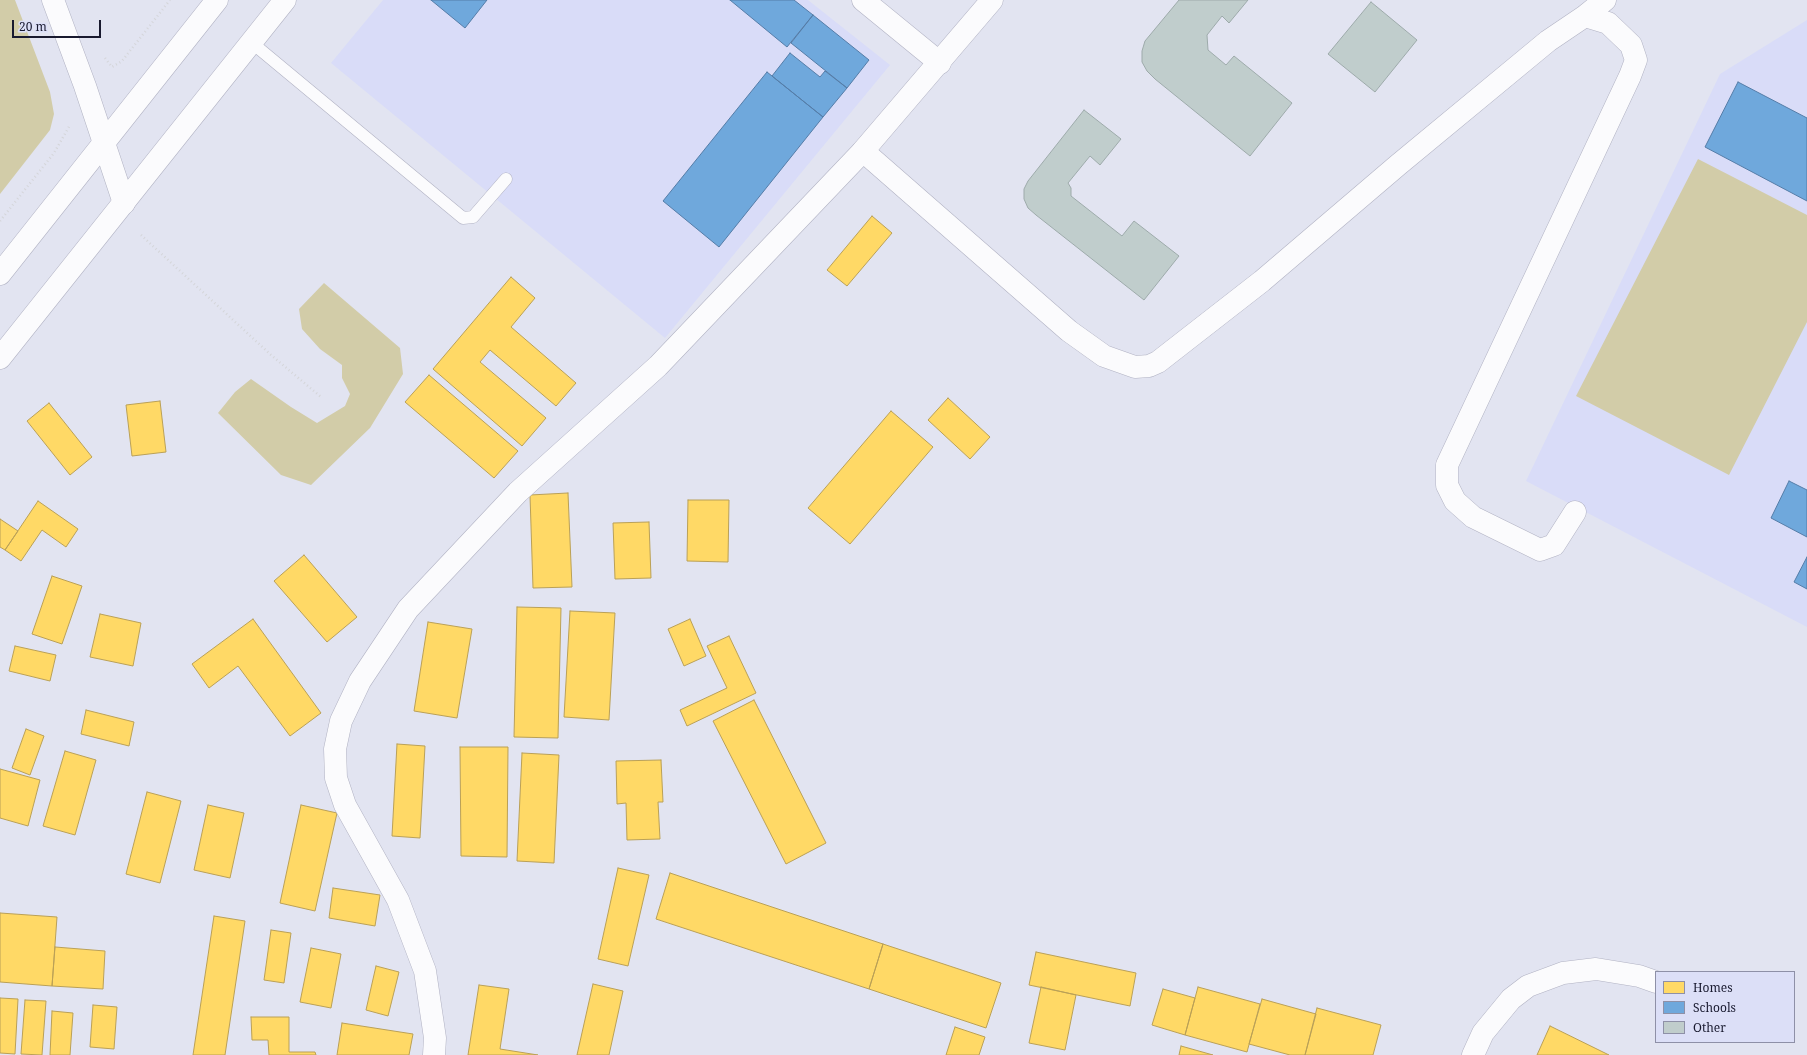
<!DOCTYPE html>
<style>
body{margin:0}
#map{position:relative;width:1807px;height:1055px;overflow:hidden;background:#e2e4f1;font-family:"Noto Serif",serif}
canvas{display:block}
.legend{position:absolute;left:1655px;top:971px;width:140px;height:72px;box-sizing:border-box;background:#dcdff7;border:1px solid #8e90a7;margin:0;padding:5px 7px;list-style:none;font-size:12px;color:#191a2f}
.legend li{display:flex;align-items:center;gap:8px;height:20px}
.legend b{width:20px;border:1px solid #8e90a7}
.scale{position:absolute;left:12px;top:20px;width:89px;height:18px;box-sizing:border-box;border:2px solid #191a2f;border-top:0;padding-left:5px;font-size:12px;line-height:14px;white-space:nowrap;color:#191a2f;-webkit-text-stroke:3px #dcdff7;paint-order:stroke}
</style>
<div id="map">
<canvas width="1807" height="1055"></canvas>
<ul class="legend">
<li><b style="height:11px;background:#ffd966"></b>Homes</li>
<li><b style="height:11px;background:#6fa8dc"></b>Schools</li>
<li><b style="height:11px;background:#c0cdcc"></b>Other</li>
</ul>
<div class="scale">20 m</div>
</div>
<script>
const g = document.querySelector('canvas').getContext('2d');
g.lineJoin = 'round';
function paint(path, color) { g.fillStyle = color; g.fill(path, 'evenodd'); }
const shape = rows => new Path2D(rows.map(r => 'M' + r).join(''));
function trace(path, color, width, dash) { g.strokeStyle = color; g.lineWidth = width; g.lineCap = dash ? 'butt' : 'round'; g.setLineDash(dash || []); g.stroke(path); }
paint(shape([
 [383,0,808,0,890,65,665,338,331,63],
 [1807,20,1807,627,1526,481,1720,74]
]), '#d9dcf8');
paint(shape([
 [0,0,15,0,50,92,54,114,50,130,0,194],
 [1698,159,1807,215,1807,322,1729,475,1576,396],
 [324,283,400,348,403,374,370,428,311,485,281,475,218,413,235,392,251,379,291,407,317,423,345,406,350,394,342,378,342,365,320,349,302,329,299,309]
]), '#d2cca8');
const homes = shape([
 [872,216,892,233,847,286,827,270,872,216],
 [511,277,535,298,511,327,576,383,556,406,490,350,480,362,546,418,522,446,433,369,511,277],
 [429,375,518,451,494,478,405,402,429,375],
 [948,398,990,437,970,459,928,420,948,398],
 [160,401,166,452,132,456,126,405,160,401],
 [49,403,92,457,70,475,27,421,49,403],
 [891,411,933,447,850,544,808,508,891,411],
 [568,493,572,587,533,588,530,495,568,493],
 [688,500,729,500,728,562,687,561,688,500],
 [38,501,78,529,66,547,42,530,21,561,5,550,38,501],
 [0,519,18,531,5,550,0,547,0,519],
 [649,522,651,578,615,579,613,523,649,522],
 [304,555,357,617,327,642,274,581,304,555],
 [52,576,82,586,62,644,32,634,52,576],
 [517,607,561,608,558,738,514,737,517,607],
 [570,611,615,613,609,720,564,717,570,611],
 [100,614,141,623,133,666,90,657,100,614],
 [253,619,321,713,290,736,238,666,209,688,192,664,253,619],
 [690,619,706,656,684,666,668,629,690,619],
 [428,622,472,629,457,718,414,711,428,622],
 [729,636,756,693,687,726,680,710,727,688,707,646,729,636],
 [15,646,56,655,50,681,9,671,15,646],
 [754,700,826,843,786,864,713,721,754,700],
 [86,710,134,722,129,746,81,734,86,710],
 [26,729,44,736,30,775,12,768,26,729],
 [397,744,425,746,420,838,392,836,397,744],
 [460,747,508,747,507,857,461,856,460,747],
 [65,751,96,760,75,835,43,826,65,751],
 [522,753,559,755,554,863,517,861,522,753],
 [661,760,663,802,658,802,660,839,627,840,626,803,617,804,616,761,661,760],
 [0,769,40,780,28,826,0,818,0,769],
 [147,792,181,801,160,883,126,874,147,792],
 [208,805,244,813,230,878,194,870,208,805],
 [301,805,337,813,315,911,280,903,301,805],
 [618,868,649,875,628,966,598,959,618,868],
 [670,873,883,944,869,989,656,919,670,873],
 [333,888,380,895,375,926,329,918,333,888],
 [0,913,57,917,52,986,0,982,0,913],
 [214,916,245,921,225,1055,193,1055,214,916],
 [271,930,291,933,284,983,264,980,271,930],
 [883,944,1001,983,986,1028,869,989,883,944],
 [55,947,105,951,103,989,52,986,55,947],
 [311,948,341,954,331,1008,300,1002,311,948],
 [1036,952,1136,973,1130,1006,1029,985,1036,952],
 [376,966,399,972,388,1016,366,1010,376,966],
 [593,984,623,991,609,1055,577,1055,593,984],
 [479,985,509,989,500,1049,538,1055,468,1055,479,985],
 [1041,987,1076,995,1065,1050,1029,1043,1041,987],
 [1198,987,1260,1004,1247,1052,1185,1035,1198,987],
 [1163,989,1195,998,1185,1035,1152,1025,1163,989],
 [0,998,18,999,15,1054,0,1053,0,998],
 [1262,999,1316,1014,1305,1055,1290,1055,1249,1044,1262,999],
 [25,1000,46,1001,42,1055,21,1054,25,1000],
 [93,1005,117,1007,114,1049,90,1047,93,1005],
 [1317,1008,1381,1025,1373,1055,1305,1055,1317,1008],
 [52,1011,73,1013,70,1055,50,1055,52,1011],
 [251,1017,289,1017,289,1052,315,1052,316,1055,269,1055,268,1040,252,1040,251,1017],
 [342,1023,413,1034,409,1055,337,1055,342,1023],
 [1550,1026,1609,1055,1537,1055,1550,1026],
 [955,1027,985,1037,979,1055,946,1055,955,1027],
 [1181,1046,1213,1055,1179,1055,1181,1046]
]);
paint(homes, '#ffd966');
trace(homes, '#baa056', 1);
const schools = shape([
 [431,0,487,0,465,28,431,0],
 [730,0,794,0,813,15,787,47,730,0],
 [813,15,869,60,847,88,791,43,813,15],
 [790,53,820,77,825,71,847,88,823,117,772,76,790,53],
 [767,72,823,117,719,247,663,201,767,72],
 [1738,82,1807,118,1807,201,1705,147,1738,82],
 [1789,481,1807,490,1807,537,1771,518,1789,481],
 [1807,557,1807,589,1794,582,1807,557]
]);
paint(schools, '#6fa8dc');
trace(schools, '#557da8', 1);
const building = shape([
 [1179,0,1248,0,1229,23,1222,16,1207,35,1208,50,1226,65,1234,56,1292,103,1250,156,1155,79,1147,71,1142,62,1142,51,1145,41,1179,0],
 [1371,2,1417,40,1375,92,1328,54,1371,2],
 [1084,110,1121,139,1100,165,1090,156,1068,183,1071,188,1071,196,1122,236,1134,221,1179,256,1144,300,1036,215,1028,208,1024,199,1024,189,1028,181,1084,110]
]);
paint(building, '#c0cdcc');
trace(building, '#9daaaa', 1);
const service = shape([
 [251,42,463,218,473,217,506,179]
]);
const minor = shape([
 [53,0,85,86,124,203],
 [863,0,940,63],
 [1585,16,1605,0],
 [863,151,1069,331,1104,356,1135,367,1149,366,1158,362,1262,281,1398,165,1548,41,1585,16,1608,23,1631,45,1636,60,1630,76,1447,465,1447,485,1455,501,1473,517,1540,550,1554,545,1575,512],
 [1473,1055,1483,1033,1511,999,1528,986,1563,973,1596,969,1639,976,1656,982]
]);
const tertiary = shape([
 [0,274,217,0],
 [0,358,285,0],
 [434,1055,435,1038,425,971,398,900,345,805,336,778,335,749,341,721,360,681,408,609,518,492,658,366,863,151,992,0]
]);
trace(service, '#b1b2c3', 13);
trace(minor, '#b1b2c3', 23);
trace(tertiary, '#b1b2c3', 23);
trace(shape([
 [105,58,112,67,122,61,170,0],
 [0,221,54,153,70,125],
 [141,235,271,355,321,397]
]), '#d4d5d9', 2.5, [1, 3]);
trace(service, '#fbfbfd', 12);
trace(minor, '#fbfbfd', 22);
trace(tertiary, '#fbfbfd', 22);
</script>
